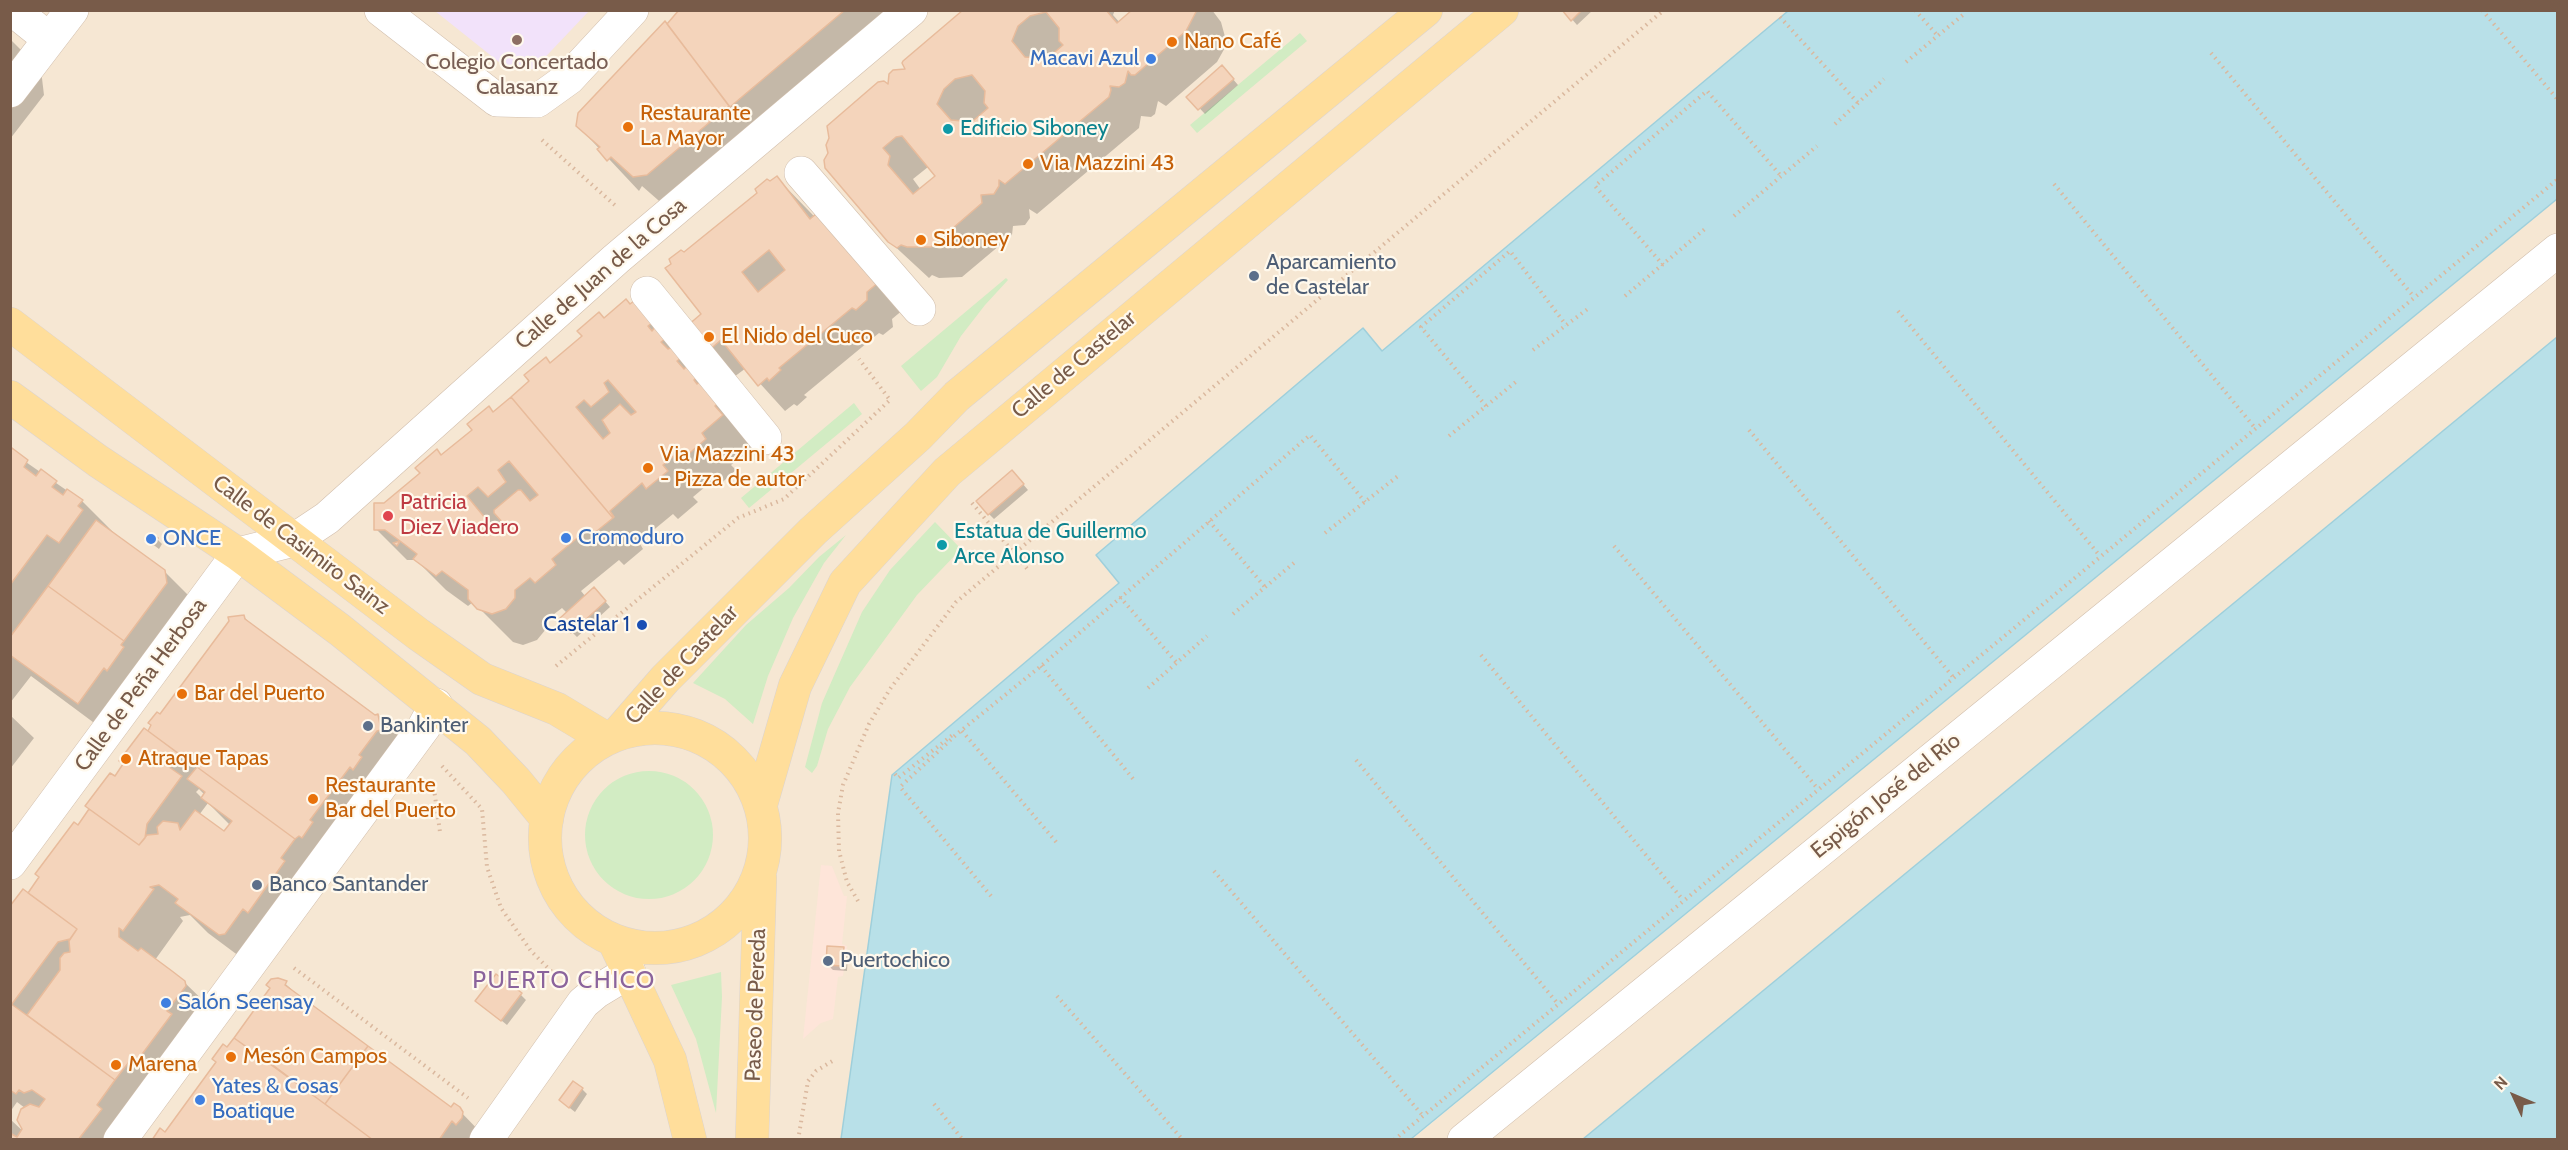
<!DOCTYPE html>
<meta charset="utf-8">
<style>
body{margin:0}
#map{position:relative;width:2568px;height:1150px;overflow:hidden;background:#fdf5e5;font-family:Cabin,sans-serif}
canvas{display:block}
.frame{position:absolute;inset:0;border:12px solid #785b49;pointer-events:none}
.north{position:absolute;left:2484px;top:1066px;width:60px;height:60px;-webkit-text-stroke:4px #fff9ed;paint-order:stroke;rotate:314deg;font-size:16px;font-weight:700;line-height:24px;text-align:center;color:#785b49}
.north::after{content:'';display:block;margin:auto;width:21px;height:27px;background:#785b49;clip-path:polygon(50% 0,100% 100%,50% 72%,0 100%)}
</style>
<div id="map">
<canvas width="2568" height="1150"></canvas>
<div class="frame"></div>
<div class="north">N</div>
</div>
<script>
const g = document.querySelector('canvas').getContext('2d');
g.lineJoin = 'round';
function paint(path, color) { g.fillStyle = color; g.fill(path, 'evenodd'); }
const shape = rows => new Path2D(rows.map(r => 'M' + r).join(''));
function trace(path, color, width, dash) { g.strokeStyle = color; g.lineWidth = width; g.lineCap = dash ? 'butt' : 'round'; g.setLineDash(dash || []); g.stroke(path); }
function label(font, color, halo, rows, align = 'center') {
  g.font = font + ' Cabin,sans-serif'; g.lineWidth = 4.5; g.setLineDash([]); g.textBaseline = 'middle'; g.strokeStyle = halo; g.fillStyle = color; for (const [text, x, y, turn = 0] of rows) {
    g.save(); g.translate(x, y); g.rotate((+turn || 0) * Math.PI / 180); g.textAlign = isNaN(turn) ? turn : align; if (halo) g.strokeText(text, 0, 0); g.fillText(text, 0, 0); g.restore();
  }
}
paint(shape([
 [10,11,1788,11,1382,351,1363,329,1096,555,1119,583,892,775,841,1140,11,1139],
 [2557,199,2557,337,1583,1139,1411,1140]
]), '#f6e7d3');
paint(shape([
 [821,865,832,866,844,896,847,896,842,944,847,946,843,976,838,977,833,1019,821,1023,803,1039]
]), '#fee5d9');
paint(shape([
 [435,11,589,11,534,69,509,70]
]), '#f2e2fa');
paint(shape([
 [1300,33,1307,41,1197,133,1190,125],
 [1006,278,1008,280,985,305,961,336,937,377,921,391,901,366],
 [854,403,862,414,749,508,741,498],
 [935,522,961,549,917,595,850,687,828,729,817,766,812,773,805,767,822,703,862,612,890,570],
 [846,535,824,563,793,618,768,676,753,724,725,699,693,683,746,625,789,588,819,557],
 '585 835a64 64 0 1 1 128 0a64 64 0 1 1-128 0Z',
 [721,972,722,997,716,1113,696,1039,671,985]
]), '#d2ecc3');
const water = shape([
 [1788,11,2557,11,2557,199,1411,1139,841,1139,892,775,1119,583,1096,555,1363,328,1382,351,1788,11],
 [2557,337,2557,1139,1583,1139,2557,337]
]);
paint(water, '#b8e0e8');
trace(water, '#9ecfdb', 1.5);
paint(shape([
 [681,10,908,10,666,207,642,186,639,191,578,126],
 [965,10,1115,10,1113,15,1120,23,1134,10,1212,10,1221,22,1227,44,1217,62,1166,106,1158,101,1155,114,1151,117,1141,116,1139,128,1037,214,1029,209,1030,218,1025,225,1013,226,1012,235,962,277,939,278,932,275,929,278,889,241,827,167,889,87],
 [928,167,937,176,921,190,913,179],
 [1564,10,1593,10,1577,25],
 [10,39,41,70,44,95,10,139],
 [1227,72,1238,85,1205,114,1189,97],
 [777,178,904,309,892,319,893,327,883,335,879,333,804,395,807,397,797,406,794,404,785,411,746,368,734,377,708,351,703,314,684,254],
 [634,303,753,447,731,465,736,470,717,487,712,481,693,497,698,502,678,519,673,514,639,542,643,549,624,565,619,560,581,591,586,597,599,594,610,607,577,637,572,632,568,614,562,608,545,621,546,629,537,640,523,645,513,642,473,602,468,606,446,590,416,560,407,560,376,529,385,504,604,320],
 [10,451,82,501,113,532,164,571,191,598,109,734,31,676,10,703],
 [1017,477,1028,490,994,519,989,514],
 [157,539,162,544,159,549,147,540],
 [243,616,255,628,374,716,378,715,409,746,251,965,208,933,190,915,180,917,183,921,155,960,184,982,216,1013,130,1140,10,1140,10,1119,26,1134,25,1108,17,1102,10,1112,10,908,28,895,160,716],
 [199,789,205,795,202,798,196,792],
 [208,803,230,825,224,833,199,815],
 [10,715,34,738,10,769],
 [843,949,848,954,847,971,833,970,828,965],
 [280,979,309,1005,451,1110,454,1105,488,1140,154,1140,165,1134],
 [521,995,526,1000,507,1025,480,1003],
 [582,1089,587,1094,575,1112,566,1105]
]), '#0003');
const building = shape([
 [679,10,845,10,730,107,667,24,679,10],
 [963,10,1106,10,1117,23,1132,10,1197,10,1186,31,1135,75,1131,75,1128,71,1125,83,1119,87,1110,86,1111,90,1109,97,1005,184,999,180,999,186,994,194,981,195,982,203,931,247,907,247,901,245,897,248,888,242,825,168,824,160,828,153,826,145,829,138,827,126,878,82,884,81,888,84,889,74,893,70,905,69,902,63,903,61,963,10],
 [1046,12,1059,28,1059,41,1063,45,1042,63,1038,58,1025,57,1012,41,1018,26,1030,16,1046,12],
 [972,75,985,91,984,103,988,108,967,126,963,121,951,120,937,104,944,89,955,79,972,75],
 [902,136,935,176,913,194,888,165,890,156,883,148,896,137,902,136],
 [1562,10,1582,10,1571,21,1562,10],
 [665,21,729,106,647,175,633,177,611,157,607,161,597,149,600,147,576,126,578,113,665,21],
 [1222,65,1234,79,1198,110,1186,97,1222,65],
 [777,176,810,219,822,209,879,282,867,292,867,300,856,310,852,308,779,368,781,370,769,381,767,378,758,386,721,340,707,352,687,326,701,314,665,268,671,264,669,259,681,250,684,252,757,193,755,189,767,179,770,181,777,176],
 [769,250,785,270,758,292,742,272,769,250],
 [626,299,630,304,634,301,652,323,648,326,652,331,655,327,665,339,661,342,668,349,672,347,681,358,677,361,684,369,687,366,697,377,694,380,697,384,701,381,719,402,715,406,723,415,702,433,706,439,685,457,680,451,663,465,668,471,646,489,642,483,610,511,614,517,613,518,511,397,529,381,524,375,546,357,550,363,582,336,577,331,599,312,604,318,626,299],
 [608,380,636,412,631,415,620,404,602,420,610,433,603,439,576,407,584,400,591,407,609,392,604,383,608,380],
 [511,397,613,518,592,535,587,530,552,559,556,565,535,583,530,578,515,590,515,598,506,609,492,614,477,609,468,599,468,590,442,571,436,576,413,559,417,554,400,541,397,546,393,543,400,541,385,530,374,530,374,503,384,503,420,473,415,468,437,449,441,455,472,430,467,424,489,406,493,412,511,397],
 [509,461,538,495,530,501,521,490,518,490,494,510,494,513,503,523,495,530,467,496,478,487,488,497,506,482,498,470,509,461],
 [12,448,28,460,24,467,36,476,41,469,57,481,52,487,63,495,67,489,83,500,78,506,83,510,59,543,47,535,10,585,10,451,12,448],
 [1012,470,1024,484,988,515,976,501,1012,470],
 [96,520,165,570,167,583,124,641,48,586,96,520],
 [150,533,158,538,153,545,145,540,150,533],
 [48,586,124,641,121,645,124,647,107,671,104,668,78,704,10,655,10,637,48,586],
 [594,587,606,601,571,633,559,619,594,587],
 [244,615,245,619,321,675,375,715,378,714,381,730,377,731,359,755,362,757,353,770,350,767,310,820,313,822,302,838,299,836,295,839,148,731,151,725,148,723,157,712,160,714,229,621,228,617,244,615],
 [144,728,179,754,169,767,182,776,147,824,145,838,139,845,85,806,110,773,115,776,123,764,119,761,144,728],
 [197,767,295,839,281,858,285,861,248,913,243,909,225,934,219,935,175,903,178,899,159,885,150,887,154,889,123,931,119,928,119,937,138,951,141,948,172,971,185,981,186,986,167,1011,172,1014,134,1065,129,1062,115,1080,27,1015,60,970,60,958,64,953,70,952,69,941,77,929,28,893,39,877,35,874,74,822,78,825,89,809,139,845,147,835,158,834,157,827,163,821,178,823,180,830,195,810,224,831,232,821,201,798,205,792,187,779,197,767],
 [23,889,77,929,70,939,58,942,12,1004,10,1003,10,906,23,889],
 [827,946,844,947,842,966,826,965,827,946],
 [496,974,522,993,501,1021,475,1001,496,974],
 [278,978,287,981,285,985,368,1046,325,1104,234,1038,270,988,266,985,271,979,278,978],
 [10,1003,115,1080,97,1105,102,1109,78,1140,10,1140,10,1133,17,1137,22,1129,17,1120,21,1109,30,1104,39,1107,45,1099,32,1090,24,1093,19,1090,16,1094,10,1090,10,1003],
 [234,1038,274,1066,373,1140,152,1140,160,1128,165,1132,216,1062,212,1059,223,1044,227,1047,234,1038],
 [368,1046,451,1107,454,1103,460,1107,463,1112,462,1118,456,1125,452,1121,439,1140,373,1140,325,1104,368,1046],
 [573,1081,583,1088,569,1108,559,1100,573,1081]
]);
paint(building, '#f4d4bb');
trace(building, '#e8bb9b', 1.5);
const minor = shape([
 [13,10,49,39],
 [381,10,497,100,537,101,569,78,632,10],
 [10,91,72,10],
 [801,173,919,309],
 [647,293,765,438],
 [10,863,238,554,294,540,327,518,616,259,911,10],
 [120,1140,424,727,436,705],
 [486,1140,583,1003,596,992,629,972],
 [1464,1140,2558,250]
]);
const major = shape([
 [10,324,418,634,482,679,557,709,607,739],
 [10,397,98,461,238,554,340,630,478,741,516,781,547,819],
 '545 838a110 110 0 1 1 220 0a110 110 0 1 1-220 0Z',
 [619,732,665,679,813,531,918,436,957,396,1426,10],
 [761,804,795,686,845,583,947,472,1502,10],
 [615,943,670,1060,690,1140],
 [752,1140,760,878]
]);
trace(minor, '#d2bfad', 34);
trace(major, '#dcd4d0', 34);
trace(shape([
 [1915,10,1938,36],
 [2482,10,2558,100],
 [1780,17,1858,103],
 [2211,53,2414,297],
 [1906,62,1964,14],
 [1835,124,1884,79],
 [542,140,617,207],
 [2054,184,2255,428],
 [1734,216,1817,146],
 [1663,265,1595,186,1707,91,1781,176],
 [1625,296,1706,228],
 [1898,311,2100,556],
 [1533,350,1589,308],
 [1486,406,1421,327,1510,251,1566,325],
 [1749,430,1953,677],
 [1449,436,1517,381],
 [972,503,1029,571],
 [1209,521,1265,587],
 [1325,533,1398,476],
 [1614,546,1818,789],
 [1120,597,1176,662],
 [1233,614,1295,562],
 [1481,655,1683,900],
 [556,666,738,518,784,499,890,400,859,359],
 [1041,666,1134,780],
 [1148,688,1207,636],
 [962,731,1057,843],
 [1356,760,1558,1004],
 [442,766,482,809,487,867,501,908,531,951,556,976],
 [895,774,898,778,955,733],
 [433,782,440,832],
 [1214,871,1423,1116],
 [991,896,900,787,958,733,1041,666,1310,435,1365,502],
 [858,901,847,882,839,851,838,813,843,785,869,724,890,689,956,602,1664,10],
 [294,968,468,1098],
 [1057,996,1183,1140],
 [934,1104,963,1140],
 [798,1140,808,1081,816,1071,834,1060],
 [1394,1140,2558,179]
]), '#dab89e', 4, [1.5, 4.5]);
trace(minor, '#fff', 33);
trace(major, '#ffde9b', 33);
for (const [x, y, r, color] of [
 [517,40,6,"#8d6e63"],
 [1172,42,6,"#e8710a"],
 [1151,59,6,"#3f7fe0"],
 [628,127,6,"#e8710a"],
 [948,129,6,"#0f9aa8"],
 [1028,164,6,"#e8710a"],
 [921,240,6,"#e8710a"],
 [1254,276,6,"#5c6f8a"],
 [709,337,6,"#e8710a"],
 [648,468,6,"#e8710a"],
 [388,516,6,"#e0444e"],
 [566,538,6,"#3f7fe0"],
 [151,539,6,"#3f7fe0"],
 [942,545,6,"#0f9aa8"],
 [642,625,6,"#1a4fb4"],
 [182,694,6,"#e8710a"],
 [368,726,6,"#5c6f8a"],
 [126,759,6,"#e8710a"],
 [313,799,6,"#e8710a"],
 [257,885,6,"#5c6f8a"],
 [828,961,6,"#5c6f8a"],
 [166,1003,6,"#3f7fe0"],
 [231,1057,6,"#e8710a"],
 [116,1065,6,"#e8710a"],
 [200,1100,6,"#3f7fe0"]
]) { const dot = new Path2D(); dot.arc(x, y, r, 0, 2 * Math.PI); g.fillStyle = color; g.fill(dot); trace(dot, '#fff9ed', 2); }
label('22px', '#c56008', '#fff9ed', [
 ["Nano Café",1184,42],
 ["Restaurante",640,114],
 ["La Mayor",640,139],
 ["Via Mazzini 43",1040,164],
 ["Siboney",933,240],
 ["El Nido del Cuco",721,337],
 ["Via Mazzini 43",660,455],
 ["- Pizza de autor",660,480],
 ["Bar del Puerto",194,694],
 ["Atraque Tapas",138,759],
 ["Restaurante",325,786],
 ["Bar del Puerto",325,811],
 ["Mesón Campos",243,1057],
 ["Marena",128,1065]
], 'left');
label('22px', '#366cbe', '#fff9ed', [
 ["Macavi Azul",1139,59,"right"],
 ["Cromoduro",578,538],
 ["ONCE",163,539],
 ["Salón Seensay",178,1003],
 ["Yates & Cosas",212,1087],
 ["Boatique",212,1112]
], 'left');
label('22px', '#785e54', '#fff9ed', [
 ["Colegio Concertado",517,63],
 ["Calasanz",517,88]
]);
label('22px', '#0d838f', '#fff9ed', [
 ["Edificio Siboney",960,129],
 ["Estatua de Guillermo",954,532],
 ["Arce Alonso",954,557]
], 'left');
label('22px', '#4e5e75', '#fff9ed', [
 ["Aparcamiento",1266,263],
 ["de Castelar",1266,288],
 ["Bankinter",380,726],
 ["Banco Santander",269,885],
 ["Puertochico",840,961]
], 'left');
label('22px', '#785b49', '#fff9ed', [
 ["Calle de Juan de la Cosa",601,274,-41],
 ["Calle de Castelar",1074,365,-40],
 ["Calle de Casimiro Sainz",301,545,37],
 ["Calle de Castelar",682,665,-47],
 ["Calle de Peña Herbosa",141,685,-54],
 ["Espigón José del Río",1886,796,-39],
 ["Paseo de Pereda",756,1005,-88]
]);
label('22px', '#be3a42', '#fff9ed', [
 ["Patricia",400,503],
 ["Diez Viadero",400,528]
], 'left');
label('22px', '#164399', '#fff9ed', [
 ["Castelar 1",630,625]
], 'right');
g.letterSpacing = '1.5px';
label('24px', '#8b649c', '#fff9ed', [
 ["PUERTO CHICO",564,981]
]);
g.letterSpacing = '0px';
</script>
